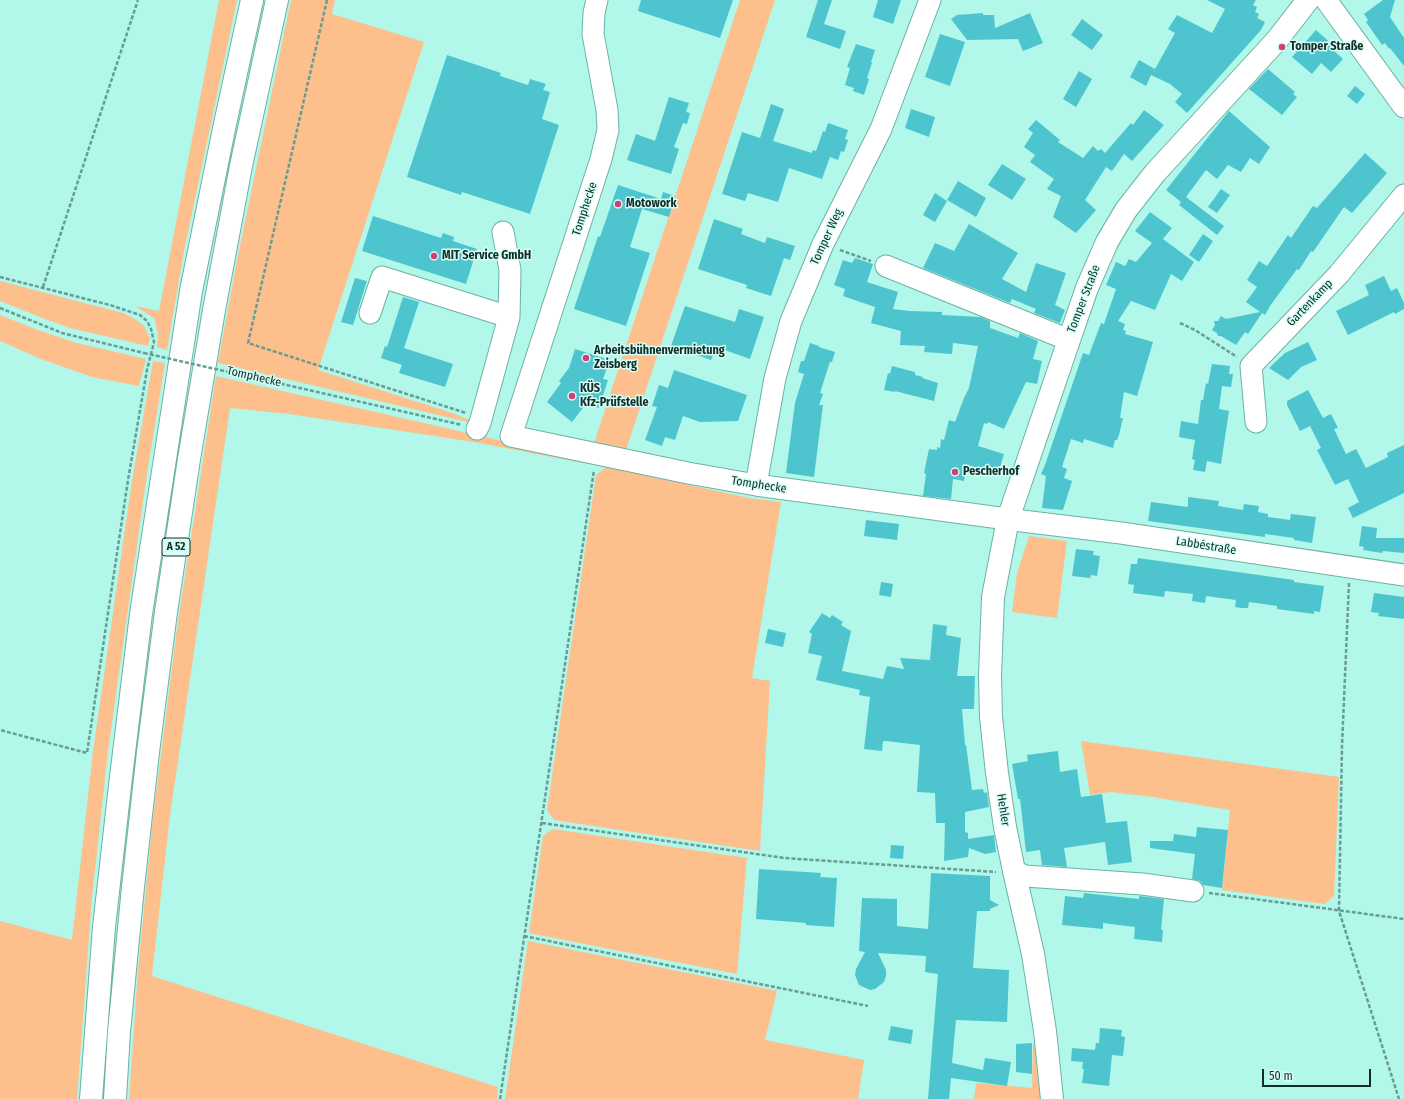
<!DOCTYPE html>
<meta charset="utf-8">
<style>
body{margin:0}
#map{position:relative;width:1404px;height:1099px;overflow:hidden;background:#b1f7ea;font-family:"Fira Sans Condensed",sans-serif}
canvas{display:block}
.scale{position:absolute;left:1262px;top:1069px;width:109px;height:18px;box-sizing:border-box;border:2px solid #112e29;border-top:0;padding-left:5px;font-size:12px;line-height:14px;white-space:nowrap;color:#112e29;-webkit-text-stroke:3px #d6fef6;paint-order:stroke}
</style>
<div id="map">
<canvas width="1404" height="1099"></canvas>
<div class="scale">50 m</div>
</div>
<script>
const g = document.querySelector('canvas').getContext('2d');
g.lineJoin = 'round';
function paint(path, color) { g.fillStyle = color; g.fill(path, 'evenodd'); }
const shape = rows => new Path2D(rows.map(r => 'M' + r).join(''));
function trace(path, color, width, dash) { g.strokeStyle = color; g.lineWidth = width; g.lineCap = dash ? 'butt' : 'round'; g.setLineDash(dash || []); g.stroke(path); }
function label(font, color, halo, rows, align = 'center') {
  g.font = font + ' "Fira Sans Condensed",sans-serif'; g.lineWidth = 3; g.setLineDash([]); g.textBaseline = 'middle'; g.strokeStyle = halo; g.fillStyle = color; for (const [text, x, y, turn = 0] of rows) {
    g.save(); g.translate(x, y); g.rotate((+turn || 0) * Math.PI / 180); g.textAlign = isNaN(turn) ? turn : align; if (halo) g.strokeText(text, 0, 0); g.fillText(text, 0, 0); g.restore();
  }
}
paint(shape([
 [219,0,237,0,184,251,167,350,157,347,158,334,154,318,135,306,159,311],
 [291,0,335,0,332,14,424,42,318,370,452,413,470,420,468,422,218,363,237,260],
 [740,0,775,0,626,450,594,443],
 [0,281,123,313,135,319,144,326,150,338,148,346,70,328,45,319,0,301],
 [0,315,38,330,77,343,146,359,139,386,92,377,41,359,0,341],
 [153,361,165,363,147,474,108,751,92,897,77,1099,0,1099,0,921,72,940,93,751,132,481],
 [216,376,499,440,581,457,583,463,474,442,289,414,230,408,170,815,152,976,498,1087,497,1099,129,1099,138,970,153,817,178,621],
 [606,467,749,498,781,502,752,678,770,681,760,851,554,820,547,810,596,475],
 [1029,536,1067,541,1057,618,1012,612,1017,573],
 [1081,741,1339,777,1334,896,1325,904,1222,890,1230,810,1153,797,1110,792,1090,795],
 [553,829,747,858,737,974,529,933,543,836],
 [528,941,777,991,765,1040,864,1060,858,1099,505,1099],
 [1033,1042,1036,1047,1046,1099,974,1099,976,1083,1032,1088]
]), '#fdc08c');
paint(shape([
 [641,0,733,0,720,38,638,11],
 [818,0,832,0,824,24,846,31,840,49,806,37],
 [878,0,901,0,893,24,873,17],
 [1207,0,1256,0,1253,5,1257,7,1255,12,1259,14,1257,18,1265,22,1261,30,1187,113,1175,102,1182,94,1170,84,1151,75,1146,86,1130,77,1139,60,1155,69,1175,33,1168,29,1177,15,1212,33,1225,9],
 [1383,0,1395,0,1390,17,1404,38,1404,66,1390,48,1389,49,1385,43,1382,45,1366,22,1368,20,1364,14],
 [983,13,983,15,994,15,995,28,1030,13,1043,43,1023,51,1018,39,967,40,951,19,957,15],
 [1082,19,1103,35,1092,50,1071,35],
 [1316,30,1335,47,1333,50,1343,59,1331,72,1321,63,1312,74,1292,57],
 [940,34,965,42,950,86,925,77],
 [856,44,875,50,871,62,872,63,867,78,869,79,864,95,853,91,854,88,845,85,850,68,847,67],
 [447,55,501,73,500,76,528,85,530,79,546,84,543,90,550,92,542,119,559,125,530,214,462,192,461,195,407,177],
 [1268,69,1295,92,1293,94,1297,97,1282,115,1249,89],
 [1079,71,1092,79,1076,107,1063,99],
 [1355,86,1365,94,1357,104,1347,96],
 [669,97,689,103,686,112,690,113,687,124,683,123,674,147,679,149,671,174,627,160,636,134,655,141],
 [771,104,784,109,773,141,812,153,813,150,816,151,823,131,825,132,828,123,848,130,845,139,848,140,844,152,841,151,838,160,830,157,822,179,789,168,778,202,748,193,745,201,722,194,742,132,760,138],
 [911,109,935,117,929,137,905,128],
 [1144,110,1164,125,1132,161,1124,154,1112,171,1106,167,1085,200,1096,210,1076,233,1053,217,1061,196,1047,189,1054,179,1030,162,1035,155,1024,147,1033,133,1028,129,1036,120,1060,140,1058,142,1083,158,1093,146,1098,151,1101,149,1105,153,1131,123,1133,125],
 [1229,111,1270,147,1259,164,1250,158,1241,172,1228,165,1217,179,1206,170,1186,197,1224,226,1217,235,1179,205,1181,202,1166,190],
 [1365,153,1387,173,1352,213,1344,207,1313,252,1311,251,1299,270,1297,269,1270,306,1265,315,1262,313,1248,334,1245,332,1236,345,1221,336,1218,336,1217,333,1212,330,1215,325,1214,321,1218,321,1221,316,1226,319,1260,312,1246,302,1257,287,1247,280,1259,261,1267,266,1288,235,1291,238,1313,206,1317,208],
 [1002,164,1026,179,1012,200,988,185],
 [958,181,986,198,976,217,947,200],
 [618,185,661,199,663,192,675,196,669,217,642,209,630,247,650,253,626,326,574,309,598,236,600,237],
 [1221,189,1230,195,1217,213,1208,207],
 [935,193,947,201,935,222,923,215],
 [1150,212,1172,228,1163,239,1194,262,1182,281,1171,274,1155,310,1131,301,1118,321,1125,324,1123,330,1126,331,1125,334,1153,342,1137,396,1124,392,1120,418,1123,418,1119,435,1117,440,1115,440,1113,448,1084,439,1083,443,1071,439,1062,467,1067,469,1064,478,1072,481,1063,510,1042,508,1046,476,1041,474,1045,465,1083,353,1089,355,1101,323,1104,324,1116,289,1106,285,1116,262,1125,266,1129,259,1136,262,1152,243,1135,231],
 [373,216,441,238,443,233,454,237,453,241,477,249,466,284,362,251],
 [714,219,743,229,741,234,765,243,767,237,795,246,790,260,784,258,771,296,746,288,747,285,698,269],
 [969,224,1018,253,1002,279,1026,292,1036,263,1066,273,1055,305,1065,310,1060,323,1034,313,1036,309,1012,299,1010,303,923,268,935,243,954,251],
 [1203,234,1213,241,1199,262,1189,255],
 [855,258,873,264,867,282,898,292,893,309,910,311,942,312,942,315,981,317,990,321,990,328,1018,338,1020,333,1038,341,1033,359,1042,361,1037,384,1026,382,1004,429,988,422,987,424,984,423,978,446,1004,454,998,474,967,465,964,481,953,479,951,499,923,496,926,474,924,473,929,449,937,450,937,447,940,448,941,439,944,440,949,420,955,422,964,398,969,388,978,346,953,343,952,354,924,352,925,346,900,345,901,331,871,323,875,307,843,296,845,289,834,285,843,260,852,263],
 [1384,276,1391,291,1397,288,1404,303,1404,309,1395,314,1394,312,1348,335,1336,311,1369,295,1365,285],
 [355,278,367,281,353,325,341,322],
 [403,297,419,302,404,348,453,364,445,387,399,373,402,365,381,358,385,346,387,347],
 [685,306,735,322,739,309,764,317,750,359,716,347,711,360,671,346],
 [1308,342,1317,360,1301,367,1288,380,1269,368,1285,353],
 [810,343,819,346,819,347,835,352,832,362,830,362,820,393,823,394,819,405,823,405,814,477,786,473,795,403,804,374,798,372,801,361,804,361],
 [575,349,610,360,603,379,608,380,599,408,586,404,572,422,547,402,561,383,559,381,569,368],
 [1212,364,1230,366,1229,374,1233,374,1231,387,1222,386,1219,409,1229,411,1221,464,1207,461,1205,472,1193,470,1195,460,1192,459,1195,440,1179,437,1181,421,1198,424,1201,400,1203,400,1206,383,1208,384],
 [892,366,915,372,915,375,923,377,922,378,938,383,934,401,895,391,895,392,884,390,888,373,890,374],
 [674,370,747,395,738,421,700,422,683,416,675,440,665,437,662,446,645,440,657,407,652,406,659,385,668,388],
 [1308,390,1323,418,1331,414,1338,428,1334,429,1346,454,1356,449,1366,468,1388,457,1387,453,1404,445,1404,493,1353,518,1348,508,1359,502,1348,479,1335,485,1317,450,1321,448,1310,426,1300,431,1287,405,1287,401],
 [1188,497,1219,501,1218,506,1243,510,1244,504,1259,506,1258,512,1268,514,1268,517,1290,520,1291,514,1316,517,1312,543,1294,540,1294,538,1265,534,1265,537,1148,521,1151,502,1188,507],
 [866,520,899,524,897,540,864,536],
 [1362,526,1377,528,1376,538,1404,538,1404,553,1383,551,1382,553,1363,550,1364,547,1359,546],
 [1076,549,1094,551,1093,555,1100,556,1097,576,1091,575,1090,578,1072,576],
 [1138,558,1294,580,1294,582,1324,586,1320,612,1314,611,1314,614,1277,609,1277,606,1249,602,1248,608,1242,608,1235,607,1236,600,1206,596,1205,603,1192,601,1193,594,1165,591,1164,597,1133,593,1134,585,1128,584,1131,564,1137,564],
 [881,582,893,584,891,597,879,595],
 [1374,593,1404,597,1404,619,1378,616,1379,613,1371,612],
 [822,613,830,618,832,615,843,622,841,625,851,631,842,671,883,679,887,666,904,669,900,658,930,660,933,624,947,626,946,635,961,638,957,676,975,676,974,709,962,709,965,745,966,745,972,790,983,789,984,793,987,792,989,807,965,812,965,832,968,833,968,839,994,835,996,852,985,854,969,848,968,857,944,861,945,823,936,823,935,793,917,792,920,745,886,741,883,741,882,751,864,749,870,697,859,695,860,690,816,680,822,656,808,653,812,634,809,632],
 [768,629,786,633,783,647,765,643],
 [1058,751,1060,772,1077,769,1081,797,1102,794,1106,823,1127,821,1132,862,1108,865,1105,842,1064,848,1067,867,1042,865,1040,850,1026,852,1020,799,1018,799,1012,764,1028,761,1027,755],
 [1197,827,1228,830,1222,888,1203,885,1200,881,1192,879,1195,854,1150,848,1150,841,1173,841,1174,834,1196,837],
 [891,845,904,846,903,859,890,858],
 [759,869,821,873,820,877,837,878,834,927,806,925,806,923,756,919],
 [931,873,990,876,990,900,999,905,990,909,990,911,977,911,973,968,1009,970,1007,1022,956,1020,952,1063,983,1070,985,1058,1011,1062,1007,1086,951,1078,949,1099,928,1099,938,974,925,972,926,956,878,953,886,970,886,976,884,982,875,989,870,990,859,985,855,975,856,969,865,952,859,951,862,898,897,899,897,926,928,929],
 [1084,893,1139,899,1139,896,1164,899,1161,930,1163,930,1162,942,1134,939,1135,927,1103,923,1103,929,1062,925,1065,896,1083,898],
 [891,1026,913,1030,911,1044,888,1040],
 [1100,1028,1122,1030,1121,1036,1125,1037,1123,1056,1112,1055,1109,1086,1082,1083,1084,1069,1082,1069,1083,1062,1071,1061,1072,1048,1095,1050,1096,1043,1099,1043],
 [1032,1043,1032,1074,1016,1072,1016,1044]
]), '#4ec5ce');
const minor = shape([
 [597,0,594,13,593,34,607,110,608,130,601,159,511,436,688,473,756,485,1022,521,1121,533,1404,575],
 [1326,0,1404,107],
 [886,266,1069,340],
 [370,313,382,277,509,317],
 [1256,422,1251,366,1339,274,1404,195],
 [477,429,480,423,509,317,510,270,503,232],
 [756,485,775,378,791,321,823,244,881,129,930,0],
 [1014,871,1025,876,1142,884,1193,891]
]);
const major = shape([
 [1052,1099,1045,1031,1033,954,1014,871,1005,827,997,773,991,717,990,676,993,597,1008,519,1069,340,1087,288,1107,242,1126,210,1155,173,1277,40,1308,0]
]);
const highway = shape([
 [91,1099,104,927,121,777,141,614,191,291,225,124,252,0],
 [115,1099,119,1032,133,887,148,752,166,612,189,459,214,310,241,166,277,0]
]);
trace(minor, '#6db1a5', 23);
trace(major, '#6db1a5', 24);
trace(highway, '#6db1a5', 24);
trace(shape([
 [327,0,248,343,466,413],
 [840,250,871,261],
 [0,277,110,305,140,315,147,321,151,329,154,342,147,370,128,480,87,753,0,730],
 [43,287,138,0],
 [0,308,62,333,144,353],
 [1180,323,1195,330,1237,357],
 [269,381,462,425],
 [1349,583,1342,746,1339,911,1399,1099],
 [542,823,784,858,996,872],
 [1209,893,1404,919],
 [524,936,868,1006],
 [500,1099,594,470]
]), '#699c93', 2.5, [4, 2]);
trace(minor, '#fff', 21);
trace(major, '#fff', 22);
trace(highway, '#fff', 22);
trace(shape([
 [144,353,269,381]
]), '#699c93', 2.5, [4, 2]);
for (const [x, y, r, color] of [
 [1282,47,4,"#cd4175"],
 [618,204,4,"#cd4175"],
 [434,256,4,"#cd4175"],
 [586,358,4,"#cd4175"],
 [572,396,4,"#cd4175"],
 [955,472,4,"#cd4175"]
]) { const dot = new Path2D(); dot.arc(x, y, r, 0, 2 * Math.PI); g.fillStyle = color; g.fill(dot); trace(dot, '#d6fef6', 1.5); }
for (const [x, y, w] of [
 [176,547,28]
]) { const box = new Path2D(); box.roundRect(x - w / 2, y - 9, w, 18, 3); g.fillStyle = '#d6fef6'; g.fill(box); trace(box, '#112e29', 1); }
label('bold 11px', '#112e29', null, [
 ["A 52",176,547]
]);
label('bold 12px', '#112e29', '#d6fef6', [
 ["Tomper Straße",1290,47],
 ["Motowork",626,204],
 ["MIT Service GmbH",442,256],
 ["Arbeitsbühnenvermietung",594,351],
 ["Zeisberg",594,365],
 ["KÜS",580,389],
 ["Kfz-Prüfstelle",580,403],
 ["Pescherhof",963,472]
], 'left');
label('12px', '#112e29', '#d6fef6', [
 ["Tomphecke",585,209,-72],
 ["Tomper Weg",827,237,-65],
 ["Tomper Straße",1084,299,-69],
 ["Gartenkamp",1310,303,-46],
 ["Tomphecke",254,377,13],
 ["Tomphecke",759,485,9],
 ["Labbéstraße",1206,546,9],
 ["Hehler",1003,810,81]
]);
</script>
